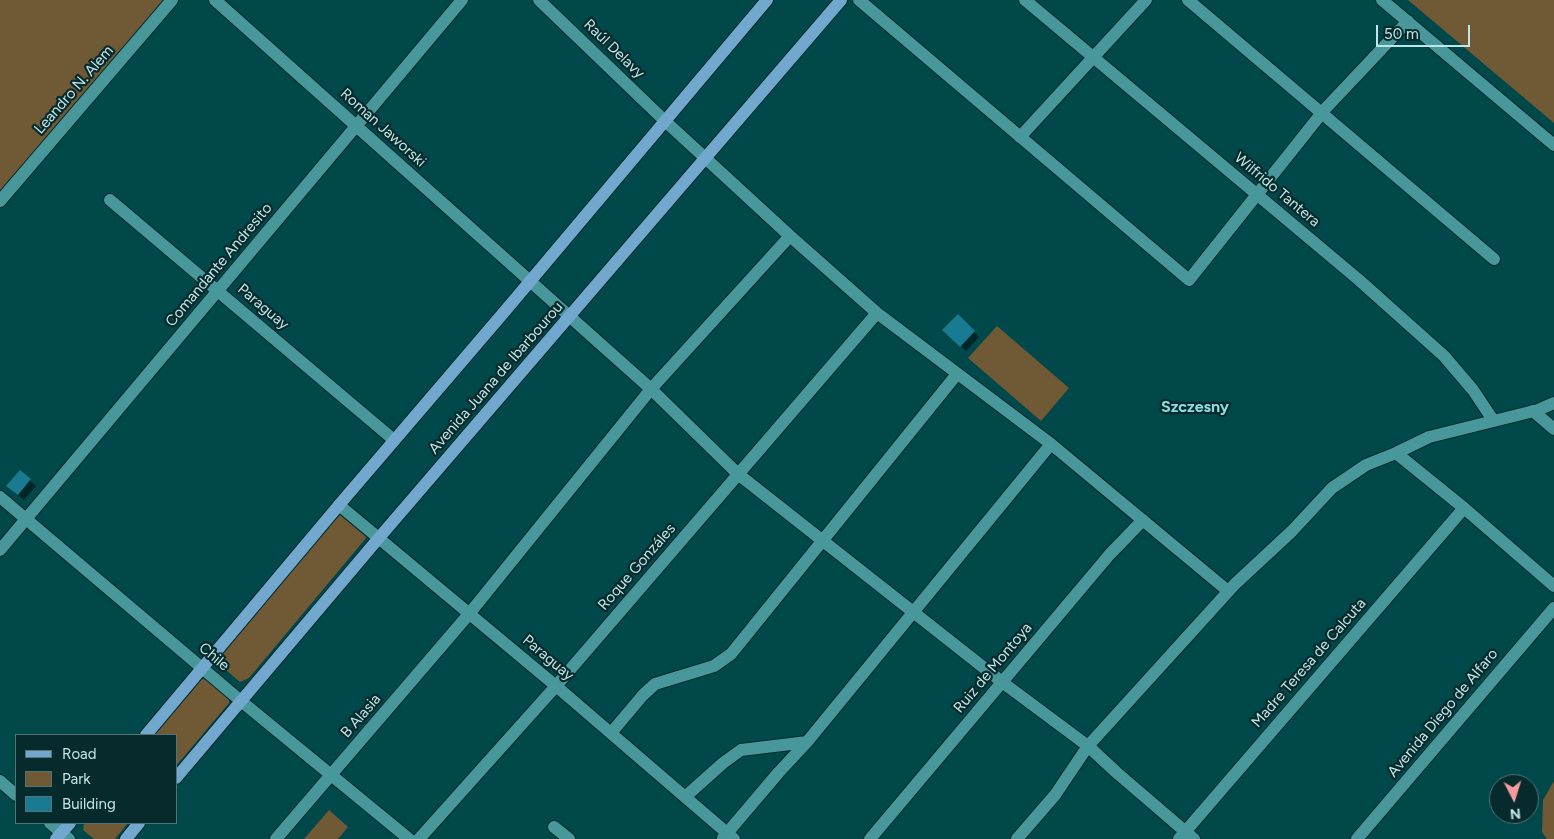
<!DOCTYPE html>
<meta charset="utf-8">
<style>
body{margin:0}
#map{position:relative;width:1554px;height:839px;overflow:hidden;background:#00484a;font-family:Figtree,sans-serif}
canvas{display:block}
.legend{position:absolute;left:15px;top:734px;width:162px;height:90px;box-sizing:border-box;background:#072a2c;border:1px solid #517577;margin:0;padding:6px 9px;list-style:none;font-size:15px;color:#c1e6e8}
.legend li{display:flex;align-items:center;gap:10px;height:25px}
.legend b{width:25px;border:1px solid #517577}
.north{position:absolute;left:1489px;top:774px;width:50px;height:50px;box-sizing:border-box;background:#072a2c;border:1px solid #517577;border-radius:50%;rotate:175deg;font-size:14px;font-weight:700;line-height:20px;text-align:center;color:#c1e6e8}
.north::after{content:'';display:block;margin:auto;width:18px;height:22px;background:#f59b9c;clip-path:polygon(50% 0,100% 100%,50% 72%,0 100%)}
.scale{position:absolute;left:1376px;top:25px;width:94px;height:22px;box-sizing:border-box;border:2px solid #c1e6e8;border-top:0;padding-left:6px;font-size:15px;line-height:18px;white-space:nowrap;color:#c1e6e8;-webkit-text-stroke:4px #072a2c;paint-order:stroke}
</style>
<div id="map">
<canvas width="1554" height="839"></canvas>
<ul class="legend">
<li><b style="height:6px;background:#72a8cd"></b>Road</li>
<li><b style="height:14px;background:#705a36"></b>Park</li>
<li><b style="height:14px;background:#187b92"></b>Building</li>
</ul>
<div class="north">N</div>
<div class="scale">50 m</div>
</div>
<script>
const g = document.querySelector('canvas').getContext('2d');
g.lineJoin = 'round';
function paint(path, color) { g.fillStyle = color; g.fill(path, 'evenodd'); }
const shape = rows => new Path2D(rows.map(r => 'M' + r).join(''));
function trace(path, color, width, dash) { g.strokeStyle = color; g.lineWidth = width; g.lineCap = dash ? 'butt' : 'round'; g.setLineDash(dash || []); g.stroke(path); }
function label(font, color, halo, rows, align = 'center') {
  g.font = font + ' Figtree,sans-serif'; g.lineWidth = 4.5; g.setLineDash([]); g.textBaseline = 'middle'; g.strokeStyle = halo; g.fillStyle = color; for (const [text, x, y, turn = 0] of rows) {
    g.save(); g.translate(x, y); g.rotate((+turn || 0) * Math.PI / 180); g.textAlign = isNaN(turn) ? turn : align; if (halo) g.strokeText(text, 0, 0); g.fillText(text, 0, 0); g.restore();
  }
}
paint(shape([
 [0,0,164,0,0,194],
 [1408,0,1554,0,1554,123],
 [997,326,1069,388,1041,421,968,358],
 [345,511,366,527,366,538,249,678,240,682,220,665,222,652,337,517],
 [208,676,229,691,229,703,176,766,176,735,154,735,200,681],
 [1554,781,1554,839,1547,839,1542,832,1543,800],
 [329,810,348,827,338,839,304,839],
 [84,823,128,823,115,839,94,839,83,830]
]), '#705a36');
paint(shape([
 [958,316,979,337,966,351,944,330],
 [20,472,36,486,24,500,13,491]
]), '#0007');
paint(shape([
 [958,314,975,331,960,347,942,330],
 [20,470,31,479,18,495,6,486]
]), '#187b92');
const minor = shape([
 [215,0,651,389,738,474,1002,682,1088,746,1116,772,1194,839],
 [539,0,665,121,790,236,877,313,1051,444,1228,591],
 [859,0,1189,280,1325,109,1408,21],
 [1025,0,1359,280,1444,356,1473,390,1493,420],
 [1188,0,1494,259],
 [1382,0,1554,145],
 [1020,137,1146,0],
 [110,200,394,440],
 [0,201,172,0],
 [1533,411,1554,429],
 [1396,453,1464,508,1554,586],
 [0,497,241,701,409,839],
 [339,505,556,686,734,839],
 [0,550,462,0],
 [611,733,643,695,655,684,714,666,731,654,957,374],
 [0,781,16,795],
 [685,797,723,763,741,750,807,742],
 [50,823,69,839],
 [554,827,569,839],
 [723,838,779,772,807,742,1051,444],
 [276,839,469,614,651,389,790,236],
 [419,839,556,686,877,313],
 [870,839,1110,554,1143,520],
 [1017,839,1055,795,1088,746,1235,584,1292,531,1332,488,1366,465,1396,453,1429,437,1538,410,1554,403],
 [1179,839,1464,508],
 [1357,839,1554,608]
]);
const major = shape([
 [146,735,339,505,505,311,767,0],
 [176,778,378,539,841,0],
 [56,839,70,823],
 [126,839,139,823]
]);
trace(minor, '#002b2d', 14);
trace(major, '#002b2d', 14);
trace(minor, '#48979b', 12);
trace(major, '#72a8cd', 12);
label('15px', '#c1e6e8', '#072a2c', [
 ["Raúl Delavy",614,49,44],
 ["Leandro N. Alem",74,90,-49],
 ["Roman Jaworski",383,128,42],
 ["Wilfrido Tantera",1277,190,40],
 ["Comandante Andresito",219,265,-50],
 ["Paraguay",263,307,40],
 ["Avenida Juana de Ibarbourou",496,378,-49],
 ["Roque Gonzáles",637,567,-49],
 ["Chile",214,657,40],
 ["Paraguay",548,658,40],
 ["Madre Teresa de Calcuta",1309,663,-49],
 ["Ruiz de Montoya",993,668,-50],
 ["Avenida Diego de Alfaro",1443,713,-50],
 ["B Alasia",361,716,-49]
]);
label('bold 16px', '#8ddcdf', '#072a2c', [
 ["Szczesny",1195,407]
]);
</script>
